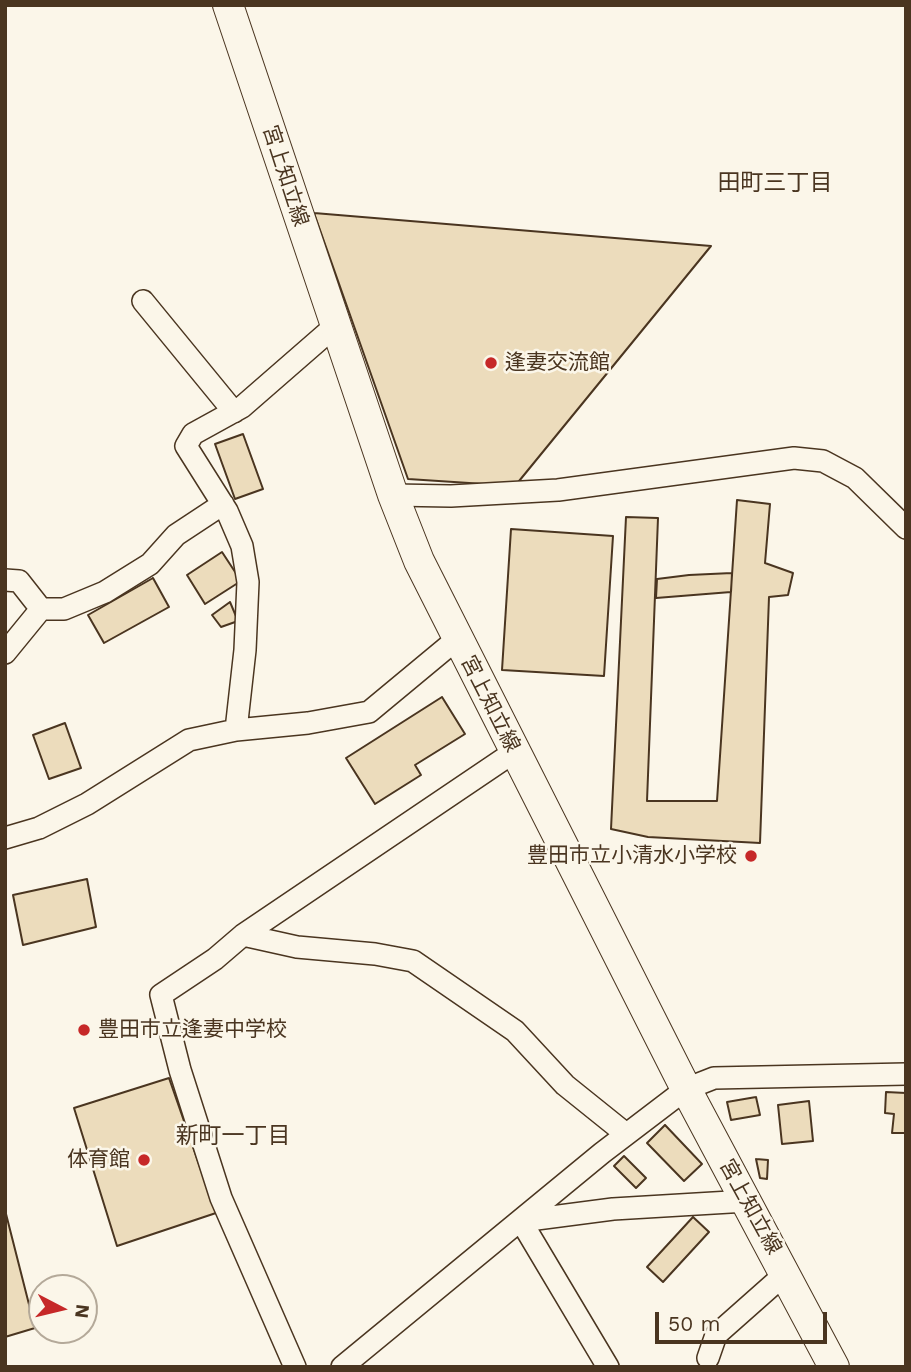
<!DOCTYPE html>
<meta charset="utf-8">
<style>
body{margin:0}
#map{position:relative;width:911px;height:1372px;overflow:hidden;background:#fbf6e9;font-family:"Work Sans",sans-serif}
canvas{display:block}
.frame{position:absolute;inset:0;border:7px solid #4a3520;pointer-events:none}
.north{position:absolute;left:28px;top:1274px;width:70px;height:70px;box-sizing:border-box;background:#fbf6e9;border:2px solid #b4a999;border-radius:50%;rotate:97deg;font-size:19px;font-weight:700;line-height:28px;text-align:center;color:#4a3520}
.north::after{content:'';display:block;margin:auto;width:24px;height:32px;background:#c62828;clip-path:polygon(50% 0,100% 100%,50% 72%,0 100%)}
.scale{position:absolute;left:655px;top:1312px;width:172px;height:32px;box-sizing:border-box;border:4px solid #4a3520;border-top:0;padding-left:9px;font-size:21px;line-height:24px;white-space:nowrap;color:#4a3520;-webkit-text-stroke:5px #fbf6e9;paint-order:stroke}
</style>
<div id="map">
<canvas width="911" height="1372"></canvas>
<div class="frame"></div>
<div class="north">N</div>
<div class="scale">50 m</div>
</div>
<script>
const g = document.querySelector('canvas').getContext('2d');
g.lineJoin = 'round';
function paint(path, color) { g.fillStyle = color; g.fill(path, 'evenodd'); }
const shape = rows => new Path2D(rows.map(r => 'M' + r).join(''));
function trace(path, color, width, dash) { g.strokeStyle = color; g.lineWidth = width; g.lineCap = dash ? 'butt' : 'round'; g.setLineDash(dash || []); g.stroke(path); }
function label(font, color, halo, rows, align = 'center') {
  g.font = font + ' "Work Sans","Noto Sans JP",sans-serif'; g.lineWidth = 5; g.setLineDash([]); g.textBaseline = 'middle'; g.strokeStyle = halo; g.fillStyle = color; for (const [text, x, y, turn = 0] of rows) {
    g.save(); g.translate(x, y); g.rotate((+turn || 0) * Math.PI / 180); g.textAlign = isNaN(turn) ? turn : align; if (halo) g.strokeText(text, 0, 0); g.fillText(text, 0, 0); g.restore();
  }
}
const building = shape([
 [314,213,711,246,515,486,408,479,314,213],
 [243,434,263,489,235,499,215,444,243,434],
 [737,500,770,504,765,563,793,573,788,595,769,597,760,843,648,837,611,829,626,517,658,518,647,801,717,801,737,500],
 [511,529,613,536,604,676,502,670,511,529],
 [222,552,241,581,205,604,187,575,222,552],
 [732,573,731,592,656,598,657,579,689,575,732,573],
 [153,578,169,607,104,643,88,615,153,578],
 [230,602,238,621,221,627,212,615,230,602],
 [442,697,465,734,415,765,421,775,375,804,346,758,442,697],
 [65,723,81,768,49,779,33,735,65,723],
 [87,879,96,927,23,945,13,895,87,879],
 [169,1078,216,1213,117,1246,74,1108,169,1078],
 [886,1092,906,1093,906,1133,892,1133,894,1114,885,1113,886,1092],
 [756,1097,760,1115,731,1120,727,1102,756,1097],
 [809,1101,813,1141,782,1144,778,1105,809,1101],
 [665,1125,702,1164,684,1181,647,1143,665,1125],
 [624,1156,646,1178,636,1188,614,1166,624,1156],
 [756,1159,768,1160,767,1179,760,1178,756,1159],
 [5,1210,35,1328,5,1337,5,1210],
 [693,1217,709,1232,663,1282,647,1267,693,1217]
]);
paint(building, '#ecdcbc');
trace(building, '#4a3520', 2);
const minor = shape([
 [143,301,234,412],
 [393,495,451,496,558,490,794,458,823,461,855,478,906,528],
 [5,580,19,581,41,609,5,653],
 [41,609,64,609,105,592,150,564,176,535,223,504],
 [236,730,245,650,248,582,242,546,227,511,186,446,193,434,242,407,335,326],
 [5,838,39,828,87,804,189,740,236,730,308,723,369,712,457,639],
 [243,935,297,947,375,954,413,961,515,1031,565,1085,626,1134],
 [708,1358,716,1335,786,1273],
 [295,1367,221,1198,180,1070,161,995,215,959,243,935,514,752],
 [342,1367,602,1153,686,1089,714,1078,906,1074],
 [608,1367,521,1221,613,1209,747,1201]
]);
const secondary = shape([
 [228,5,393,495,419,561,686,1089,834,1367]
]);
trace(minor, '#4a3520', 24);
trace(secondary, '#4a3520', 32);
trace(minor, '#fbf6e9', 21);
trace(secondary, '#fbf6e9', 30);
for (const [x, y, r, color] of [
 [491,363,7,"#c62828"],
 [751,856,7,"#c62828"],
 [84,1030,7,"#c62828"],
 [144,1160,7,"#c62828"]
]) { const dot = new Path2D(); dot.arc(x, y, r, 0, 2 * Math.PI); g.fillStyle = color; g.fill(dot); trace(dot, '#fbf6e9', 2.5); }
label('21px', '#4a3520', '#fbf6e9', [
 ["宮上知立線",285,176,72],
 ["宮上知立線",490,704,63],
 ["宮上知立線",750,1207,61]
]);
label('21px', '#4a3520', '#fbf6e9', [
 ["逢妻交流館",505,363],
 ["豊田市立小清水小学校",737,856,"right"],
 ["豊田市立逢妻中学校",98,1030],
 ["体育館",130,1160,"right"]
], 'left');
label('23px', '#4a3520', '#fbf6e9', [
 ["田町三丁目",775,183],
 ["新町一丁目",233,1136]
]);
</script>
